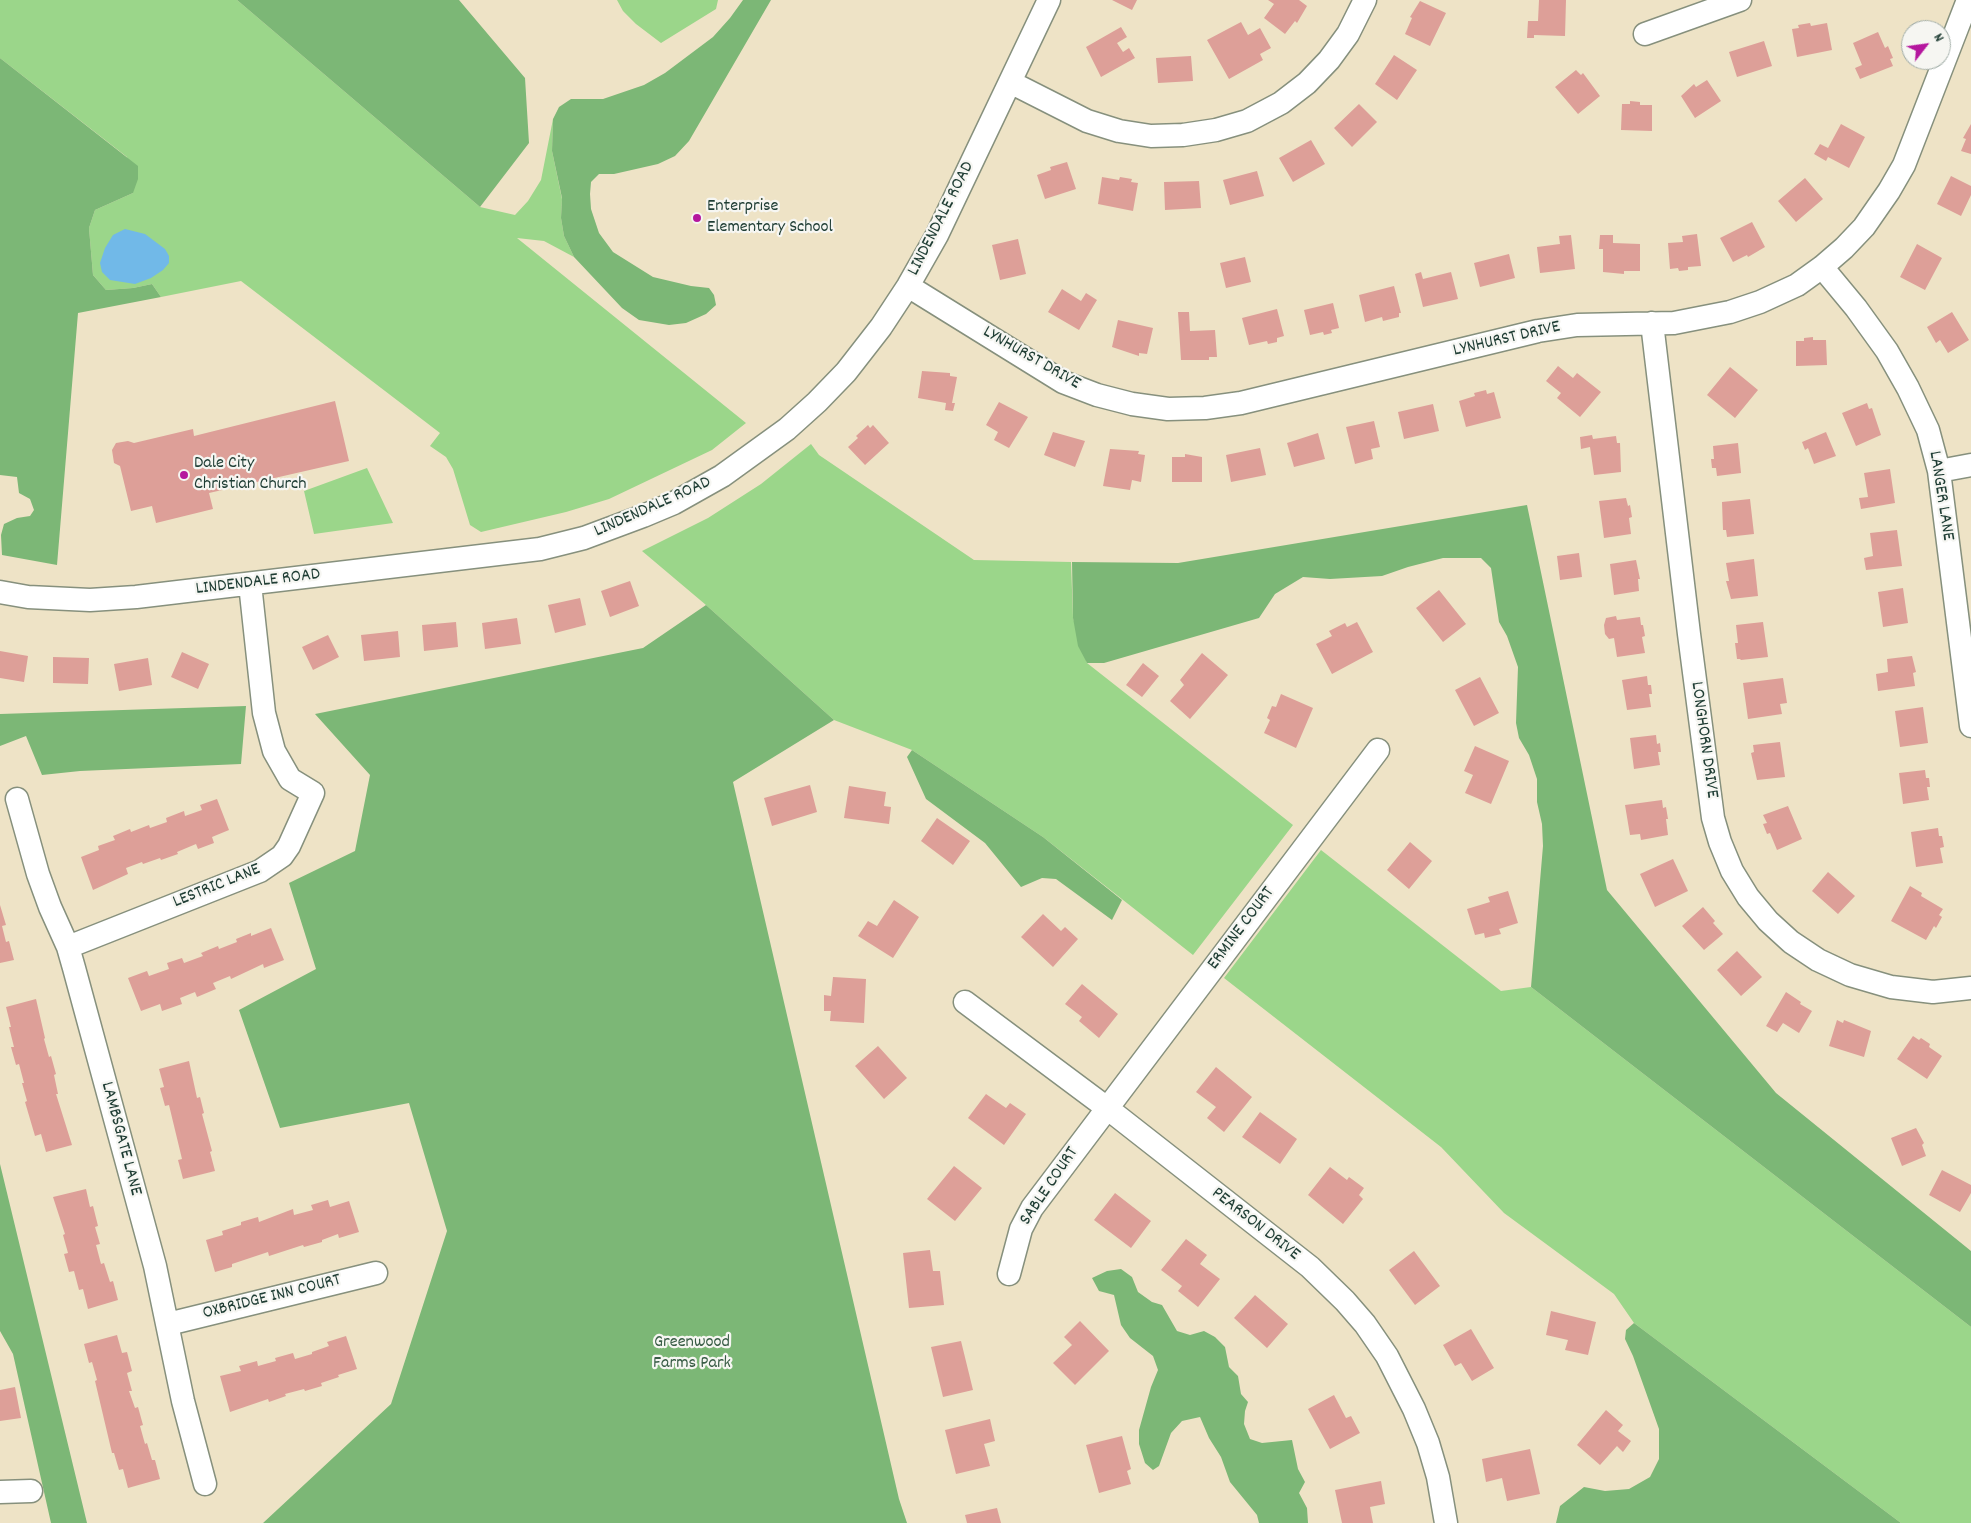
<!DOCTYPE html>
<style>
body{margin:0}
#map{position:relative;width:1971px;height:1523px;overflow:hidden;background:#eee3c6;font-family:Dekko,sans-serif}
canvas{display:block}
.north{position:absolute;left:1901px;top:20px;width:50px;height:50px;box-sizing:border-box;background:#f6f6f2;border:1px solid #a0aca6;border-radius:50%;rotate:60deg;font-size:14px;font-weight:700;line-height:20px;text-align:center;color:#1f3d34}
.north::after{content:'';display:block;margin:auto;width:18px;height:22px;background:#b5179e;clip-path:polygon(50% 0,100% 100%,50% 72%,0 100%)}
</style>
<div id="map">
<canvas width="1971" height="1523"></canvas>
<div class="north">N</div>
</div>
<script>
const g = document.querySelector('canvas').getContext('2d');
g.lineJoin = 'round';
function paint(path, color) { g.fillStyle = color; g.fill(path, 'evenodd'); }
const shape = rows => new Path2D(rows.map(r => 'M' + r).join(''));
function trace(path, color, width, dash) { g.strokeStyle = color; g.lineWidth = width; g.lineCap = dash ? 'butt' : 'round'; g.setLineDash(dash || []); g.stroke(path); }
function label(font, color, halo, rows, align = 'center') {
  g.font = font + ' Dekko,sans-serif'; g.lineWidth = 4.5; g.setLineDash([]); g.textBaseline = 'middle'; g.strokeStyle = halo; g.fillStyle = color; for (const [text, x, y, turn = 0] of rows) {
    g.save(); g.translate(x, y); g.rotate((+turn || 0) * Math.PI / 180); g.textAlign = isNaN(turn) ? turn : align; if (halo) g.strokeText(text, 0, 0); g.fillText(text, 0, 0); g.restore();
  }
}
paint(shape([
 [0,0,237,0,480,207,515,215,528,201,541,180,553,119,552,151,562,199,561,218,564,236,574,257,544,241,517,238,746,423,712,450,609,499,566,512,481,532,470,525,453,469,446,457,430,446,440,433,241,281,161,297,152,284,133,288,106,290,93,275,89,228,95,210,133,193,127,157,0,58],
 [617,0,718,0,716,9,661,43,636,24,623,11],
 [811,444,819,455,974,560,1071,562,1073,618,1087,663,1293,825,1193,955,1043,837,912,750,834,720,706,605,642,551,708,518,761,484],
 [367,468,393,523,314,534,304,491],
 [1321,850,1501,991,1531,987,1971,1327,1971,1523,1901,1523,1634,1323,1614,1294,1504,1213,1441,1147,1224,978]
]), '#9bd68a');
paint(shape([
 [237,0,459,0,525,78,529,143,480,207],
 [743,0,771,0,689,141,675,156,658,164,614,174,599,174,591,182,590,194,591,209,599,233,613,252,653,277,691,286,709,288,714,295,716,305,706,314,686,323,669,325,639,320,622,308,574,257,564,236,561,218,562,198,552,151,553,119,559,107,571,99,603,99,644,85,665,73,713,37,730,18],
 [0,58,138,166,138,179,133,193,95,210,89,228,93,275,106,290,133,288,152,284,161,297,78,313,57,565,2,555,1,535,4,524,17,518,30,516,34,510,30,499,19,493,17,477,0,475],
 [1527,505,1607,890,1776,1093,1971,1251,1971,1327,1531,987,1543,846,1542,824,1537,802,1537,779,1529,755,1519,738,1516,723,1518,667,1507,636,1499,622,1491,568,1481,558,1443,558,1408,567,1382,576,1330,579,1303,577,1275,594,1259,618,1104,663,1087,663,1078,646,1073,618,1072,562,1178,563],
 [706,605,834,720,733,782,899,1499,907,1523,263,1523,391,1404,447,1231,409,1103,280,1128,239,1010,316,969,289,883,355,851,370,775,315,714,643,648],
 [246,706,241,764,80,771,42,775,26,736,0,746,0,714],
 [912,750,1043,837,1122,900,1112,920,1056,879,1042,878,1021,887,985,843,926,799,907,757],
 [0,1164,87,1523,51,1523,13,1354,0,1331],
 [1121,1269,1132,1277,1138,1292,1152,1302,1162,1305,1177,1331,1190,1335,1204,1331,1215,1337,1225,1347,1229,1367,1238,1376,1241,1394,1248,1402,1245,1411,1244,1424,1250,1439,1262,1443,1292,1440,1298,1469,1305,1482,1299,1493,1307,1508,1308,1523,1259,1523,1257,1515,1230,1482,1221,1457,1209,1438,1200,1417,1182,1421,1171,1433,1159,1466,1153,1470,1145,1463,1139,1444,1139,1430,1151,1387,1158,1370,1153,1356,1130,1338,1121,1325,1114,1295,1099,1291,1092,1278,1107,1271],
 [1634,1323,1901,1523,1556,1523,1560,1506,1584,1487,1605,1491,1629,1489,1650,1477,1659,1459,1659,1429,1633,1356,1625,1339,1626,1330]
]), '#7cb776');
paint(shape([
 [125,229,145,234,165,249,169,256,169,263,163,270,151,278,135,284,110,280,102,272,100,263,105,248,113,235]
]), '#71b9e8');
paint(shape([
 [1112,0,1137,0,1132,10],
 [1268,0,1299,0,1307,6,1297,23,1295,21,1285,34,1264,18,1274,4],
 [1539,0,1566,0,1565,36,1534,35,1534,38,1527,38,1528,21,1538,21],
 [1420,1,1446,13,1430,46,1405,34,1412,18,1410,17],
 [1241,22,1248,35,1260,28,1271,48,1260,54,1263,60,1229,79,1207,40],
 [1810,23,1811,26,1827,23,1832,50,1797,57,1792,29,1799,28,1798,25],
 [1121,27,1127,37,1117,43,1123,52,1129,48,1135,58,1101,77,1086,47],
 [1878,32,1885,48,1888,46,1893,58,1890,59,1893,66,1860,79,1855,68,1862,65,1853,43],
 [1764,41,1772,66,1737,77,1729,52],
 [1394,55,1417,70,1397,100,1375,84],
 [1191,56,1193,81,1158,83,1156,58],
 [1576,70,1581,75,1583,73,1600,96,1578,114,1555,87],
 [1707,80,1721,101,1695,118,1681,96,1694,84,1696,87],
 [1630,101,1640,102,1640,105,1652,105,1652,131,1621,130,1622,104,1630,104],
 [1359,104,1377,122,1352,147,1334,128],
 [1841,124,1865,137,1849,168,1828,157,1826,161,1814,154,1820,144,1828,148],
 [1971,124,1971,154,1961,151,1966,139,1963,138],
 [1311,140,1325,164,1293,182,1279,158],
 [1067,162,1076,189,1045,199,1037,175,1051,170,1050,167],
 [1257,171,1264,196,1230,205,1223,180],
 [1951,176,1971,186,1971,195,1961,216,1937,204],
 [1102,177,1119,180,1120,177,1132,179,1131,182,1138,183,1133,211,1098,204],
 [1805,178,1823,199,1796,222,1778,201],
 [1199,181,1201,208,1165,210,1164,182],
 [1752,222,1765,247,1748,257,1747,255,1733,262,1720,238],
 [1697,234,1701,266,1688,267,1688,270,1679,271,1678,268,1670,269,1668,243,1683,242,1682,236],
 [1571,235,1575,269,1540,273,1537,247,1560,244,1559,236],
 [1600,235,1613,235,1613,243,1640,244,1640,271,1624,271,1624,274,1603,272,1603,249,1599,249],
 [1018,239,1026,274,1000,280,992,245],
 [1917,244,1942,258,1925,290,1900,277],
 [1509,254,1515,278,1480,287,1474,263],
 [1245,257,1251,282,1226,288,1220,263],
 [1421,272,1423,279,1451,272,1458,299,1423,307,1415,274],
 [1394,286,1401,313,1399,313,1399,317,1383,321,1382,317,1365,322,1359,295],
 [1062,289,1081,301,1086,293,1097,300,1079,330,1048,312],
 [1333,303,1339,328,1331,330,1332,333,1324,335,1323,332,1310,335,1304,310],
 [1277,309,1284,336,1277,338,1277,342,1268,344,1267,341,1249,345,1242,318],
 [1178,312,1189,312,1190,331,1215,330,1217,357,1209,357,1209,360,1181,360],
 [1952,312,1969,340,1948,353,1940,340,1936,343,1927,327],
 [1118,320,1153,328,1147,354,1139,353,1139,356,1112,347],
 [1813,337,1813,340,1826,340,1827,365,1796,366,1796,341,1804,341,1804,338],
 [1558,366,1573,378,1577,373,1601,392,1580,417,1557,398,1561,393,1546,381],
 [1730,367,1758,390,1735,418,1707,395],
 [922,371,950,373,950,376,957,377,952,403,955,403,953,411,945,410,946,403,918,398],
 [1486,390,1487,394,1494,392,1501,418,1466,427,1459,401,1475,396,1474,393],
 [335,401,349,461,209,493,213,509,156,523,152,506,131,511,120,466,114,463,112,450,116,443,128,441,134,443,193,429,194,436],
 [999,402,1028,417,1009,448,994,440,998,432,986,425],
 [1867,403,1869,409,1872,408,1881,435,1856,446,1842,413],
 [1433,404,1439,431,1404,439,1398,412],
 [1374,421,1380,447,1371,449,1373,459,1355,464,1346,427],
 [868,425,870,428,873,425,889,443,865,465,848,447,858,438,856,436],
 [1053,432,1085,441,1075,467,1044,455],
 [1826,432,1836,456,1814,464,1808,448,1805,450,1802,442],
 [1318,433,1325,459,1294,467,1287,443],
 [1592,435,1593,439,1616,436,1617,443,1620,443,1621,472,1594,475,1590,447,1581,449,1580,437],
 [1738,443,1741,473,1717,476,1716,468,1712,468,1711,459,1714,459,1713,446],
 [1260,448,1266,475,1231,482,1226,455],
 [1110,449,1139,451,1138,454,1145,455,1141,482,1132,480,1130,490,1103,486],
 [1185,454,1202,457,1202,482,1172,482,1172,457,1185,457],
 [1890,469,1895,503,1861,509,1859,498,1868,497,1864,473],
 [1626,498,1628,506,1630,505,1632,517,1629,518,1631,534,1604,538,1599,501],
 [1750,499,1754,534,1727,537,1726,530,1723,530,1722,502],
 [1897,530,1902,566,1866,570,1864,558,1873,556,1870,533],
 [1579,553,1582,577,1560,580,1557,556],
 [1754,559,1758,596,1731,599,1726,581,1729,581,1726,563],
 [1636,560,1640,579,1638,579,1639,591,1614,595,1610,564],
 [630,581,639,606,610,617,601,591],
 [1903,588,1908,623,1883,627,1878,592],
 [1439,590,1466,624,1443,642,1416,608],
 [580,598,586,625,555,633,548,605],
 [1616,616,1617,620,1640,617,1641,625,1643,625,1645,636,1642,637,1645,653,1617,657,1614,638,1609,639,1605,634,1604,625,1606,618],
 [517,618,521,644,485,649,482,623],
 [456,622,458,647,424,651,422,625],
 [1357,622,1373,652,1332,674,1316,644,1332,636,1329,631,1345,623,1347,627],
 [1763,622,1768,657,1741,660,1740,659,1737,659,1735,643,1738,643,1736,625],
 [398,631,400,657,364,661,361,635],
 [328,635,339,657,313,670,302,647],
 [0,651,28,656,24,682,0,678],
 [182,652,209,664,198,689,171,677],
 [1202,653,1228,675,1190,719,1170,701,1184,685,1180,680],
 [1912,656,1916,672,1913,673,1915,686,1878,691,1876,674,1888,672,1887,659],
 [53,657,89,658,88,684,53,683],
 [148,658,152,685,119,691,114,664],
 [1143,663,1159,676,1142,697,1126,685],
 [1647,676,1648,685,1651,685,1652,694,1649,694,1651,707,1627,710,1622,680],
 [1480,677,1499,713,1474,726,1455,690],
 [1783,678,1787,703,1780,704,1782,714,1748,719,1743,683],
 [1281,694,1313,708,1296,748,1264,733,1270,720,1267,718,1272,706,1276,707],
 [1923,707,1928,743,1900,747,1895,711],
 [1656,735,1657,744,1660,743,1661,752,1658,752,1660,765,1634,769,1630,738],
 [1780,742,1785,777,1757,780,1751,753,1754,752,1753,745],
 [1475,746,1509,761,1491,804,1465,793,1473,775,1464,771],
 [1925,770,1926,778,1929,778,1930,787,1927,787,1929,800,1903,804,1899,773],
 [810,785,817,812,772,826,764,798],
 [849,786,886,792,884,806,891,807,889,824,844,818],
 [217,799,229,830,212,837,214,843,198,849,196,844,177,852,178,854,161,860,160,858,143,864,142,862,126,868,128,874,93,890,81,857,99,850,98,846,115,840,113,836,130,829,131,832,149,825,150,828,167,822,166,818,184,811,185,816,202,810,200,805],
 [1662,800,1663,808,1666,807,1668,819,1666,819,1668,835,1641,840,1640,834,1630,835,1625,805],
 [1788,806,1802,839,1777,850,1770,833,1767,834,1763,824,1767,823,1763,815],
 [937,818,970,841,953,865,921,841],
 [1938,828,1939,836,1942,836,1944,847,1940,848,1943,863,1916,867,1911,832],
 [1410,842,1432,861,1409,889,1387,870],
 [1673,859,1688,891,1655,907,1640,874],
 [1828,872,1855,896,1838,914,1812,891],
 [1910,886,1922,893,1921,896,1943,909,1939,915,1942,917,1936,928,1934,926,1926,940,1891,921],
 [1508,891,1518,923,1499,929,1501,934,1485,938,1484,933,1475,935,1467,909,1490,902,1488,897],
 [894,900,919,917,893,958,858,936,868,921,877,926],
 [0,905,6,925,2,926,6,942,9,941,14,960,0,963],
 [1703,907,1715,921,1713,923,1723,934,1704,950,1682,926],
 [1043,914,1061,931,1065,927,1078,939,1053,967,1021,937],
 [271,928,284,960,264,968,263,964,231,979,230,976,213,983,216,989,197,997,195,992,180,998,182,1004,162,1011,160,1004,141,1011,128,978,147,971,149,976,169,969,167,963,182,958,184,963,203,956,201,953,218,946,219,949,237,942,236,939,251,933,251,936],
 [1737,951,1762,977,1741,996,1717,970],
 [833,977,866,979,864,1023,830,1021,831,1011,824,1011,824,995,831,996],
 [1082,984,1118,1014,1099,1038,1079,1021,1082,1017,1065,1004],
 [1786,992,1801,1002,1800,1004,1812,1011,1799,1033,1783,1023,1777,1032,1766,1026],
 [36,999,45,1038,44,1039,49,1057,51,1056,56,1074,54,1075,58,1094,56,1094,72,1145,46,1152,41,1134,35,1136,25,1102,27,1101,22,1083,24,1083,19,1064,16,1065,11,1047,14,1047,9,1027,11,1027,6,1007],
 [1837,1020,1843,1023,1844,1020,1871,1031,1864,1057,1829,1046],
 [1913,1036,1919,1040,1921,1038,1930,1044,1929,1047,1942,1056,1927,1079,1897,1059],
 [878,1046,907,1078,884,1099,855,1066],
 [189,1061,197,1098,200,1097,204,1113,202,1114,212,1151,210,1152,215,1171,183,1179,178,1160,182,1159,169,1105,165,1106,160,1088,164,1087,159,1069],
 [1216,1067,1252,1097,1224,1132,1207,1118,1216,1107,1196,1092],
 [986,1094,1006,1108,1010,1103,1026,1114,1004,1145,968,1118],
 [1260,1112,1297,1139,1280,1164,1242,1137],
 [1916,1128,1924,1143,1922,1145,1926,1156,1902,1166,1891,1138],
 [954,1166,982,1188,955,1221,927,1199],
 [1330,1167,1347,1180,1349,1177,1364,1188,1359,1195,1363,1199,1343,1224,1308,1195],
 [1942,1170,1971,1185,1971,1193,1960,1212,1929,1195],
 [86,1189,90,1207,93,1206,98,1226,95,1227,100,1244,96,1245,101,1264,104,1263,110,1282,113,1281,118,1300,88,1309,83,1289,79,1290,74,1271,69,1272,64,1254,68,1253,63,1235,65,1234,53,1197],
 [1115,1193,1151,1221,1131,1248,1094,1220],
 [328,1200,330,1207,349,1201,359,1232,339,1238,338,1234,322,1240,322,1242,304,1247,303,1245,269,1256,268,1252,232,1264,232,1267,215,1272,206,1240,223,1235,222,1231,241,1225,241,1222,258,1217,259,1222,293,1209,294,1215,313,1210,311,1205],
 [1186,1239,1207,1255,1200,1264,1220,1279,1198,1307,1178,1291,1182,1286,1161,1270],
 [930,1250,933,1271,940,1271,944,1305,909,1308,903,1253],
 [1414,1251,1440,1286,1415,1305,1389,1270],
 [1255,1295,1288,1324,1267,1348,1234,1318],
 [1551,1311,1596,1322,1588,1355,1565,1350,1568,1340,1546,1335],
 [1080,1321,1109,1351,1075,1385,1053,1363,1072,1345,1064,1337],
 [1471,1329,1494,1368,1472,1381,1461,1363,1455,1366,1443,1345],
 [117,1335,122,1353,127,1352,132,1371,127,1373,132,1391,129,1391,135,1408,138,1407,143,1425,140,1426,145,1444,147,1443,152,1460,155,1460,160,1479,128,1488,123,1469,119,1470,114,1453,112,1453,95,1381,97,1380,92,1362,89,1363,84,1344],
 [346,1336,357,1369,338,1375,339,1377,321,1383,322,1386,305,1391,304,1389,285,1394,286,1396,269,1402,268,1399,230,1412,220,1376,241,1371,239,1366,257,1361,258,1366,276,1361,275,1358,293,1353,295,1359,312,1354,312,1352,329,1346,327,1342],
 [961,1341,973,1390,943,1397,931,1347],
 [15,1387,21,1418,0,1421,0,1390],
 [1334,1395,1346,1418,1351,1416,1360,1433,1330,1449,1308,1409],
 [1606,1410,1623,1425,1618,1431,1631,1441,1623,1452,1617,1446,1600,1465,1577,1445],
 [990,1419,995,1441,984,1444,990,1466,956,1474,945,1430],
 [1122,1436,1131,1469,1127,1471,1131,1484,1099,1493,1086,1445],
 [1530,1449,1540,1494,1507,1501,1502,1478,1486,1482,1482,1459],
 [1381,1481,1385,1504,1370,1507,1373,1523,1342,1523,1335,1490],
 [997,1508,1001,1523,967,1523,965,1515]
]), '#dd9f98');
const minor = shape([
 [1645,34,1740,0],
 [1010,82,1087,121,1119,131,1151,136,1183,135,1216,130,1247,121,1281,103,1307,83,1329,60,1348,34,1365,0],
 [1822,267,1856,308,1887,351,1908,388,1928,430,1939,471,1971,726],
 [908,286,1063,382,1097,395,1132,404,1168,409,1205,408,1241,403,1538,331,1577,325,1674,323,1730,312,1760,302,1797,285,1822,267,1844,248,1864,227,1889,191,1904,165,1968,0],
 [1652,323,1689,634,1713,818,1720,842,1732,871,1748,897,1768,921,1791,942,1818,960,1850,975,1891,987,1933,992,1971,988],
 [1939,471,1971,465],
 [0,592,28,597,90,600,136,597,540,549,584,538,643,516,674,503,722,476,787,429,817,402,846,372,881,327,908,286,937,235,1049,0],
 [17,799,38,874,50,907,68,947,74,968,155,1266,183,1401,205,1484],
 [68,947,260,871,282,856,289,846,313,793,290,779,274,751,264,713,250,584],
 [965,1002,1107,1108,1310,1267,1345,1301,1365,1324,1387,1356,1414,1409,1428,1443,1438,1477,1446,1523],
 [1009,1274,1021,1229,1032,1208,1378,750],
 [168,1324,376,1273],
 [0,1492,31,1491]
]);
trace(minor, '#86907d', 25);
trace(minor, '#fff', 22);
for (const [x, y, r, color] of [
 [697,218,5,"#b5179e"],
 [184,475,5,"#b5179e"]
]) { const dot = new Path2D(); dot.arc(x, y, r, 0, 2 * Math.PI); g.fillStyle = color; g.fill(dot); trace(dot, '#f6f6f2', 2); }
label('18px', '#1f3d34', '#f6f6f2', [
 ["Enterprise",707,208],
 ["Elementary School",707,229],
 ["Dale City",194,465],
 ["Christian Church",194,486]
], 'left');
label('18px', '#1f3d34', '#f6f6f2', [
 ["LINDENDALE ROAD",942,219,-63],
 ["LYNHURST DRIVE",1507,340,-13],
 ["LYNHURST DRIVE",1031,359,30],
 ["LANGER LANE",1940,496,81],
 ["LINDENDALE ROAD",653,508,-24],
 ["LINDENDALE ROAD",258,583,-7],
 ["LONGHORN DRIVE",1703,740,82],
 ["LESTRIC LANE",217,887,-22],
 ["ERMINE COURT",1242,929,-53],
 ["LAMBSGATE LANE",120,1139,75],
 ["SABLE COURT",1050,1187,-56],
 ["PEARSON DRIVE",1255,1225,38],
 ["OXBRIDGE INN COURT",272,1298,-14]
]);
label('18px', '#385c45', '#f6f6f2', [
 ["Greenwood",692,1344],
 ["Farms Park",692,1365]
]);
</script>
